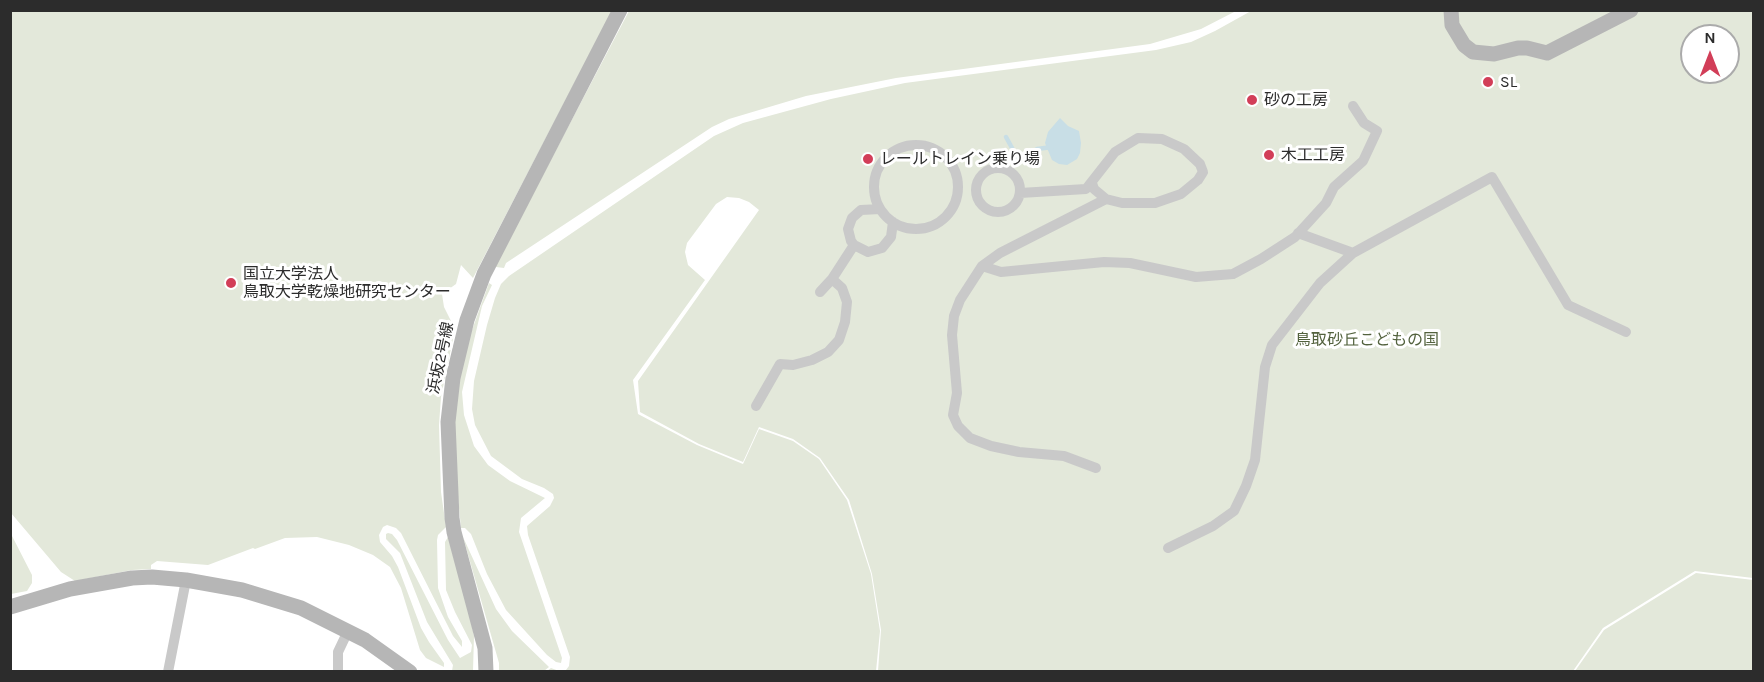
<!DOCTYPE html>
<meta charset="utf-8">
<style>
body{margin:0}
#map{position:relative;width:1764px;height:682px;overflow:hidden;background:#fff;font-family:Karla,sans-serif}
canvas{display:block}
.frame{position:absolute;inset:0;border:12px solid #2c2c2c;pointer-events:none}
.north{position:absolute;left:1680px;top:24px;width:60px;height:60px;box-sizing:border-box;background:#fff;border:2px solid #ababab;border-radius:50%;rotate:0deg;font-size:16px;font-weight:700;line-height:24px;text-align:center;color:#2c2c2c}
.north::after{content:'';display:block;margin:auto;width:21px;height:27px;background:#d23e58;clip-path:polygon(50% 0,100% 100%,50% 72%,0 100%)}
</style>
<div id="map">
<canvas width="1764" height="682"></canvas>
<div class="frame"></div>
<div class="north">N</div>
</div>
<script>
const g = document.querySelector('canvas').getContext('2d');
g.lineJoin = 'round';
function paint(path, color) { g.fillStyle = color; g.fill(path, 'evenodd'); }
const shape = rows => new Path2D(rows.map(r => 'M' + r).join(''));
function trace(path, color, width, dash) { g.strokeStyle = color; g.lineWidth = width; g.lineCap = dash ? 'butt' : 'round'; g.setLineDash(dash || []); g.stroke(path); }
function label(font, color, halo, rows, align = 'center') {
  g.font = font + ' Karla,"Noto Sans JP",sans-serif'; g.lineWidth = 6; g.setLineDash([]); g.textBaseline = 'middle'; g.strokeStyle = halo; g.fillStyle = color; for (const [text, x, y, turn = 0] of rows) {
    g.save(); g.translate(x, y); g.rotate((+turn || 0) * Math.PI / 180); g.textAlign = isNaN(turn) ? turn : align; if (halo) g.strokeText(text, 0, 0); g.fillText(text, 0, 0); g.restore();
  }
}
paint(shape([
 [11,11,612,11,473,278,461,265,456,284,442,294,444,307,455,329,441,397,439,425,441,492,446,527,438,535,437,540,438,588,448,617,462,641,462,647,453,636,401,533,396,528,387,525,383,527,379,535,380,542,392,556,398,567,421,628,429,642,444,663,444,667,426,658,420,650,401,588,390,567,373,555,349,545,317,537,285,538,255,549,253,548,208,565,157,561,151,565,151,569,132,570,75,581,61,572,11,513],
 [629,11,1236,11,1201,29,1150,44,896,78,806,96,729,119,712,127,506,263,504,268,496,267,496,264],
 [1251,11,1753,11,1753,578,1695,571,1603,628,1573,671,878,671,881,630,872,574,849,500,820,458,793,439,759,427,743,462,699,444,640,412,638,381,759,210,749,202,739,198,727,197,716,204,687,243,685,252,688,265,705,280,633,380,638,414,697,445,743,464,759,429,793,441,819,459,847,500,871,574,880,631,876,671,547,671,551,668,559,671,566,670,569,666,570,657,528,535,527,526,550,506,554,498,553,494,544,488,522,479,491,456,475,425,472,409,474,381,487,325,495,298,501,284,509,276,714,136,743,123,831,99,905,83,1156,50,1191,42,1215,31],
 [1692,36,1728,36,1728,72,1692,72],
 [489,283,492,285,482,306,462,392,464,415,474,446,488,465,510,481,545,498,521,518,519,532,562,658,561,663,556,662,547,655,506,610,487,574,471,534,465,528,461,528,453,445,458,382,468,341],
 [388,533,392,534,397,540,448,640,460,658,471,652,472,645,455,612,446,590,445,542,448,537,471,621,474,636,473,671,452,671,453,665,427,622,400,553,386,539,386,534],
 [11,534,32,575,32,583,27,591,11,594],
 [463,537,496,609,512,631,549,667,544,671,499,671,499,663],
 [1696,573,1753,580,1753,671,1575,671,1604,630]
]), '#e3e8da');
paint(shape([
 [1060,118,1068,126,1079,131,1081,143,1080,153,1077,159,1067,165,1059,164,1052,160,1045,143,1048,132]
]), '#c8dee6');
trace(shape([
 [1006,137,1017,157,1025,158,1037,149,1052,147]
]), '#c8dee6', 4.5);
trace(shape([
 '874 187a42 42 0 1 1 84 0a42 42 0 1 1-84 0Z',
 '976 190a22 22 0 1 1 44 0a22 22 0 1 1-44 0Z',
 [1020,193,1086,189,1115,152,1138,138,1162,139,1184,149,1200,164,1203,172,1198,180,1181,194,1155,203,1122,203,1106,199,1094,189,1092,183],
 [880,209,861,210,852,218,848,229,851,241,854,245,868,252,882,248,891,237,893,222],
 [1298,233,1353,253],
 [982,266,1001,272,1104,262,1130,263,1196,277,1233,274,1261,259,1295,237,1326,203,1334,187,1363,161,1377,131,1364,123,1353,106],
 [820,292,832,279,854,245],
 [756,406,780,364,793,365,812,360,828,352,839,340,845,322,847,302,842,288,832,279],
 [1096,468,1064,456,1019,452,991,446,970,438,958,426,953,415,957,393,952,335,954,316,960,300,982,266,1000,253,1106,199],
 [1168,548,1213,526,1234,511,1246,486,1255,460,1265,367,1272,345,1320,283,1353,253,1492,177,1568,305,1626,332],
 [168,672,186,580],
 [338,672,338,652,348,631]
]), '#c9c9c9', 10);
trace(shape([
 [1451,10,1452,25,1464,45,1473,52,1494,54,1518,48,1527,48,1547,53,1631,10],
 [10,607,70,589,132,578,152,577,186,580,242,590,301,608,365,640,410,672],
 [486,672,485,648,454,532,452,518,448,422,453,378,467,320,484,274,620,10]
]), '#b6b6b6', 15);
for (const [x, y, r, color] of [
 [1488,82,6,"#d23e58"],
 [1252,100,6,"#d23e58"],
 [1269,155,6,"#d23e58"],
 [868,159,6,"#d23e58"],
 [231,283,6,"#d23e58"]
]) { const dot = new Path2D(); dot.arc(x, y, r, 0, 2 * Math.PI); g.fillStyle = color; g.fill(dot); trace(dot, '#fff', 2); }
label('16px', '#2c2c2c', '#fff', [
 ["SL",1500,82],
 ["砂の工房",1264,100],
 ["木工工房",1281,155],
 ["レールトレイン乗り場",880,159],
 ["国立大学法人",243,274],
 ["鳥取大学乾燥地研究センター",243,292]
], 'left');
label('16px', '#53623e', '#fff', [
 ["鳥取砂丘こどもの国",1367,340]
]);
label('16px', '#2c2c2c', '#fff', [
 ["浜坂2号線",441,358,-78]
]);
</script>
